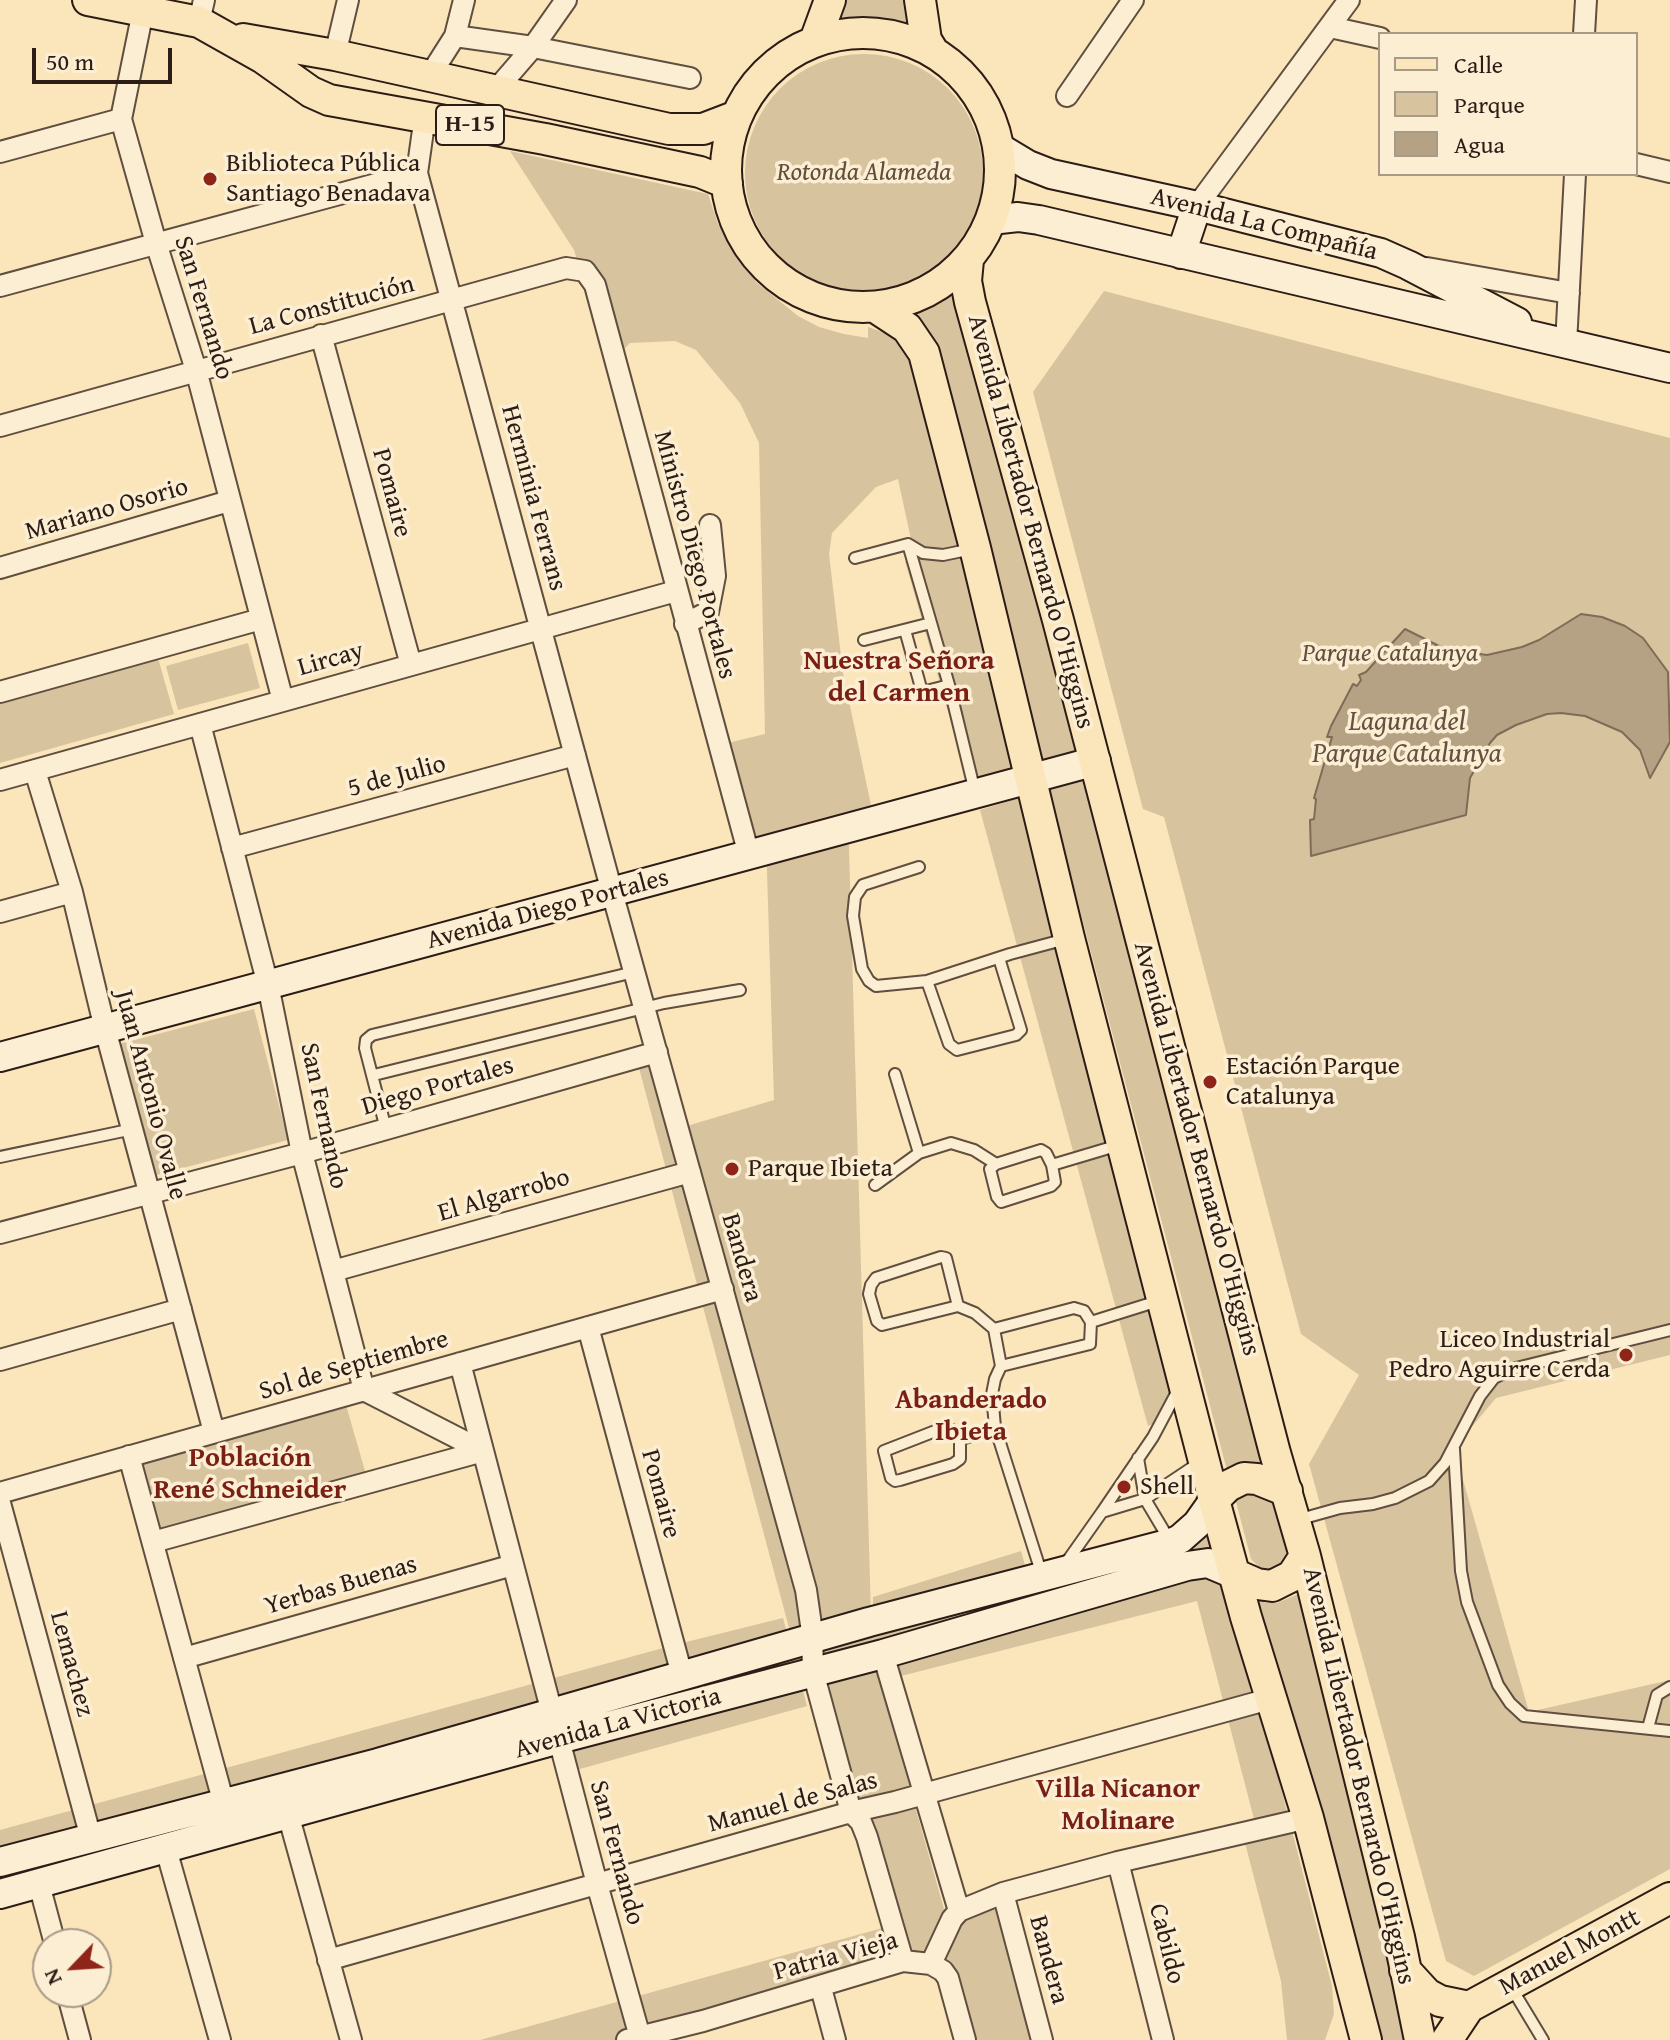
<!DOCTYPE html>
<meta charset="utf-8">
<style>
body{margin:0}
#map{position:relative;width:1670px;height:2040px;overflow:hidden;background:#fbe5bb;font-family:"Gentium Book Plus",serif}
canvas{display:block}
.legend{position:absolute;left:1378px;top:32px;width:260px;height:144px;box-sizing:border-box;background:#fceed3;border:2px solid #a99a87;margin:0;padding:10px 14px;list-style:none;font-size:24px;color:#2c1c16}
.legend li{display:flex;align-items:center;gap:16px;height:40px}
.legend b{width:40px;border:2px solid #a99a87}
.north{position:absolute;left:32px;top:1928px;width:80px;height:80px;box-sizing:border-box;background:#fceed3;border:2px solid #a99a87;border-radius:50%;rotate:245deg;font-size:22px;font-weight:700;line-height:32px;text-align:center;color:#2c1c16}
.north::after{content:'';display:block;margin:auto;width:28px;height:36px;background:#8f2418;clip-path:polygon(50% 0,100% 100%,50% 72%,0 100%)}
.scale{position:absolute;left:32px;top:48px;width:140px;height:36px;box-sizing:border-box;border:4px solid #2c1c16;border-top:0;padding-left:10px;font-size:24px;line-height:28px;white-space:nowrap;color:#2c1c16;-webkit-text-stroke:6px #fceed3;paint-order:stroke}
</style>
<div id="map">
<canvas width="1670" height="2040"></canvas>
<ul class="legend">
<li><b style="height:10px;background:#fbe5bb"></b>Calle</li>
<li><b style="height:22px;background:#d8c39f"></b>Parque</li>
<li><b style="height:22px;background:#b5a183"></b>Agua</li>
</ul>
<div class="north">N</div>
<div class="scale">50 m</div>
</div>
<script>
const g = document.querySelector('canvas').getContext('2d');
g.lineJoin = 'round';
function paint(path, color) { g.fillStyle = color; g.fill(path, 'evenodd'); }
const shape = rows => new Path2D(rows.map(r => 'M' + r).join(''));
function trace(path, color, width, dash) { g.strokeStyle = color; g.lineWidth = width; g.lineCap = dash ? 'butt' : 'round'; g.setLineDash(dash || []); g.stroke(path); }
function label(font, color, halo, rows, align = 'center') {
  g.font = font + ' "Gentium Book Plus",serif'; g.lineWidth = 7; g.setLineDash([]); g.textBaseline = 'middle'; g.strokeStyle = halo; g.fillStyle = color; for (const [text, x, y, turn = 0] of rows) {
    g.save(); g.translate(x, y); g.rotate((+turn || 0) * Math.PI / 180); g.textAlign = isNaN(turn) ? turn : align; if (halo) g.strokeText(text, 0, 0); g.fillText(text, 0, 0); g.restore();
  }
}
paint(shape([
 [842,0,908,0,908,27,875,19,837,24],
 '745 173a119 119 0 1 1 238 0a119 119 0 1 1-238 0Z',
 [510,151,708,194,718,224,756,282,798,316,819,327,844,334,868,338,868,327,896,337,914,361,1022,771,969,785,905,561,915,558,898,479,876,487,832,533,829,554,843,673,871,805,848,813,871,1616,792,1639,639,1068,652,1063,670,1131,774,1100,766,838,744,843,715,746,765,734,759,443,740,403,696,350,675,341,630,343,608,365,574,250],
 [958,288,1270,1465,1252,1464,1229,1478,1049,792,908,315,939,304],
 [1104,291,1670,438,1670,1355,1496,1398,1454,1448,1529,1712,1670,1680,1670,1869,1474,1976,1446,1961,1309,1464,1359,1375,1301,1334,1164,817,1143,809,1033,392],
 [248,643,260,688,178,710,166,666],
 [158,658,174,714,0,763,0,699],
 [1026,796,1174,1388,1155,1423,1148,1426,980,810],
 [254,1009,288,1140,153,1176,119,1044],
 [346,1405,367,1478,148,1541,127,1468],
 [1271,1491,1291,1554,1289,1564,1273,1574,1261,1569,1251,1559,1235,1498,1238,1492],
 [1208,1527,1221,1564,1199,1578,1217,1582,1225,1589,1236,1614,1332,1986,1334,2014,1325,2040,1287,2040,1281,1981,1245,1843,1259,1838,1197,1601,897,1677,888,1647,800,1671,793,1650,873,1629,873,1597,1021,1551,1031,1587],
 [1302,1586,1412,2040,1374,2040,1258,1598,1265,1603,1277,1603,1296,1595],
 [783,1618,807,1706,569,1772,559,1740,0,1894,0,1830,674,1645],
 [874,1661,944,1909,956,1919,1000,1907,1035,2040,972,2040,932,1957,627,2040,480,2040,893,1925,805,1680]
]), '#d8c39f');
const water = shape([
 [1581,614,1602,617,1625,626,1643,638,1668,672,1670,742,1650,778,1640,750,1622,732,1585,716,1561,713,1547,714,1516,725,1497,735,1490,743,1470,778,1466,815,1311,856,1310,820,1314,819,1316,799,1314,798,1332,737,1327,737,1331,726,1353,684,1357,686,1361,680,1359,675,1366,672,1405,629,1445,649,1487,655,1522,647,1539,640,1581,614]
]);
paint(water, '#b5a183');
trace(water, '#7e6c57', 2);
const lane = shape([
 [855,558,908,544,923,553,943,555,972,549],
 [905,630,921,688,926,691,938,688,949,685,931,623],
 [864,640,931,623,908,544],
 [949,685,975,792],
 [919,867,863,885,855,897,853,916,862,969,869,981,876,986,927,981],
 [999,958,1021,1030,1016,1035,957,1050,949,1044,927,981,1010,954,1066,939],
 [895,1074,919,1153],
 [374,1075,664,1003,740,990],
 [386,1129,365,1048,366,1040,372,1035,634,972],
 [1041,1150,1046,1153,1052,1165,1055,1182,1051,1186,1001,1202,997,1197,990,1169,996,1164,1041,1150],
 [0,1157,133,1129],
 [1052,1165,1119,1145],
 [875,1185,919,1153,951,1143,974,1150,996,1164],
 [958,1306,946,1258,941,1257,876,1278,871,1285,869,1294,877,1321,882,1325,958,1306,975,1313,994,1329],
 [1074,1308,1084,1311,1091,1322,1090,1344,1001,1366,994,1329,1074,1308],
 [1091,1322,1158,1301],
 [995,1427,1042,1575],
 [943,1428,953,1430,960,1440,960,1459,953,1464,900,1480,895,1481,891,1478,884,1451,943,1428],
 [960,1440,995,1427,992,1394,995,1379,1001,1366],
 [1454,1449,1461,1571,1467,1602,1498,1685,1510,1703,1524,1716,1670,1731],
 [1138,1458,1145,1499,1202,1461],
 [1102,1512,1153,1437,1178,1390],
 [1297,1520,1340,1508,1373,1504,1395,1498,1429,1481,1445,1463,1480,1396,1494,1378,1512,1369,1670,1330],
 [1066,1563,1102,1512,1145,1499,1170,1541],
 [1648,1728,1657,1695,1670,1687],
 [1511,1987,1543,2040]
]);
const street = shape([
 [143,11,121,119,156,243,196,370,283,701],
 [199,22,204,0],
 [1330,27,1380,38],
 [1584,34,1586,0],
 [455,36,533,47,690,78],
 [335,55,348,0],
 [429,77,455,36,464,0],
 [495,91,533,47,566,0],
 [1067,96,1133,0],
 [425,116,417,173,612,892,806,1590,812,1632,813,1672,819,1694,851,1812,861,1822,867,1837,903,1961],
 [0,152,121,119],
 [1636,164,1670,172],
 [1197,206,1349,0],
 [1427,268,1569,293],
 [0,286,417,173],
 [321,335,411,665],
 [1566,344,1575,174],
 [0,426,566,268,585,271,595,285,749,855],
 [0,568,229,501],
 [685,624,708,612,715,576,710,525],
 [0,692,261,619],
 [200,724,268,985,302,1153,364,1390,483,1451],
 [35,771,72,892,105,1029,214,1432],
 [0,780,676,591],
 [232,848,575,755],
 [0,912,72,892],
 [0,1233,302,1153,657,1052],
 [333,1271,690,1172],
 [588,1327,682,1675],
 [0,1360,181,1309],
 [460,1363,597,1884,640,2037],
 [129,1456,227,1815],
 [0,1493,723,1289],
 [0,1503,91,1838],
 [153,1542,483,1451],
 [883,1654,959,1911],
 [184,1658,513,1565],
 [288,1814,351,2040],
 [166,1849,220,2040],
 [1118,1862,1163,2040],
 [39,1884,55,1944],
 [1003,1893,1042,2040],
 [328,1960,851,1812,895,1802,1273,1698],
 [931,1964,952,1919,959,1911,1003,1893,1118,1862,1308,1818],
 [821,1988,835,2040],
 [67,1992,80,2040],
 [627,2040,703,2021,903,1961,931,1964,943,1971,948,1978,965,2040]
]);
const secondary = shape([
 [998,147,1028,165,1051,174,1197,206,1381,253,1408,265,1517,322],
 [991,220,1018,217,1039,220,1670,368],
 [1181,254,1197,206],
 [0,1057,1096,761],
 [0,1862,378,1763,869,1622,1171,1543,1180,1539,1197,1524,1214,1500],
 [0,1894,559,1739,883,1654,1187,1566,1208,1563,1234,1574]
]);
const primary = shape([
 [88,0,199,22,263,58,311,92,329,100,545,139,700,172,727,183],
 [920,0,926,40,934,53],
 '726 170a137 137 0 1 1 274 0a137 137 0 1 1-274 0Z',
 [243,39,335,55,669,129,703,129,737,116],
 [815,41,830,0],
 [968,260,966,281,970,302,1058,620,1275,1453,1305,1556,1399,1937,1420,2040],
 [875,307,907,328,924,353,975,548,1069,938,1214,1500,1246,1617,1308,1818,1366,2040],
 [1214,1500,1228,1486,1244,1478,1257,1479,1287,1491],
 [1234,1574,1257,1584,1272,1586,1292,1576,1305,1556],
 [1405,1970,1427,1994,1440,2001,1469,2007],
 [1447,2040,1469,2007,1670,1898]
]);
trace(lane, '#604e3f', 14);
trace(street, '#604e3f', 24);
trace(secondary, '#2c1c16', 32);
trace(primary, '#2c1c16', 34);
trace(lane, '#fceed3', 10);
trace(street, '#fceed3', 20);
trace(secondary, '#fceed3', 28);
trace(primary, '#fbe5bb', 30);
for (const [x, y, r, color] of [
 [210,179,8,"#8f2418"],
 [1210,1082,8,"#8f2418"],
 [732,1169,8,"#8f2418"],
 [1626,1355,8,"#8f2418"],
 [1124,1487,8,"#8f2418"]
]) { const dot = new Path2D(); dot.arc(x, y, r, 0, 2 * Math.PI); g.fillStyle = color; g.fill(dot); trace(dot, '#fceed3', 3); }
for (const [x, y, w] of [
 [470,125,68]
]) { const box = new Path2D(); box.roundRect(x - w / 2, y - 20, w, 40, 6); g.fillStyle = '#fceed3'; g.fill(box); trace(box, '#2c1c16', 2); }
label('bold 24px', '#2c1c16', null, [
 ["H-15",470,125]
]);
label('26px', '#2c1c16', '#fceed3', [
 ["Biblioteca Pública",226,164],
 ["Santiago Benadava",226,194],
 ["Estación Parque",1226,1067],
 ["Catalunya",1226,1097],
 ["Parque Ibieta",748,1169],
 ["Liceo Industrial",1610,1340,"right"],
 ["Pedro Aguirre Cerda",1610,1370,"right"],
 ["Shell",1140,1487]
], 'left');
label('italic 26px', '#604e3f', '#fceed3', [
 ["Rotonda Alameda",864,173],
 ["Parque Catalunya",1390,654]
]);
label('26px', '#2c1c16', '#fceed3', [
 ["Avenida La Compañía",1264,225,14],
 ["La Constitución",332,306,-15],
 ["San Fernando",203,308,73],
 ["Pomaire",391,493,75],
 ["Herminia Ferrans",533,498,75],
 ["Mariano Osorio",107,510,-16],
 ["Avenida Libertador Bernardo O'Higgins",1030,522,75],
 ["Ministro Diego Portales",694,555,75],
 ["Lircay",331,660,-16],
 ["5 de Julio",397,777,-15],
 ["Avenida Diego Portales",548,910,-15],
 ["Diego Portales",438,1087,-16],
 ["Juan Antonio Ovalle",150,1095,75],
 ["San Fernando",323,1116,78],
 ["Avenida Libertador Bernardo O'Higgins",1196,1149,75],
 ["El Algarrobo",504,1196,-16],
 ["Bandera",741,1258,74],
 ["Sol de Septiembre",354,1366,-16],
 ["Pomaire",660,1494,75],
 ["Yerbas Buenas",341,1586,-16],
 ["Lemachez",71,1664,75],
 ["Avenida La Victoria",618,1724,-15],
 ["Avenida Libertador Bernardo O'Higgins",1358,1776,77],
 ["Manuel de Salas",793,1803,-15],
 ["San Fernando",616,1853,75],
 ["Cabildo",1166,1944,76],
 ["Manuel Montt",1570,1953,-28],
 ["Patria Vieja",836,1957,-15],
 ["Bandera",1048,1960,75]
]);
label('bold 28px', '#7a1f14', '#fceed3', [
 ["Nuestra Señora",899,662],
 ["del Carmen",899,694],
 ["Abanderado",971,1401],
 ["Ibieta",971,1433],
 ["Población",250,1459],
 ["René Schneider",250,1491],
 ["Villa Nicanor",1118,1790],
 ["Molinare",1118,1822]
]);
label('italic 28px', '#635142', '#fceed3', [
 ["Laguna del",1407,723],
 ["Parque Catalunya",1407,755]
]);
</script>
